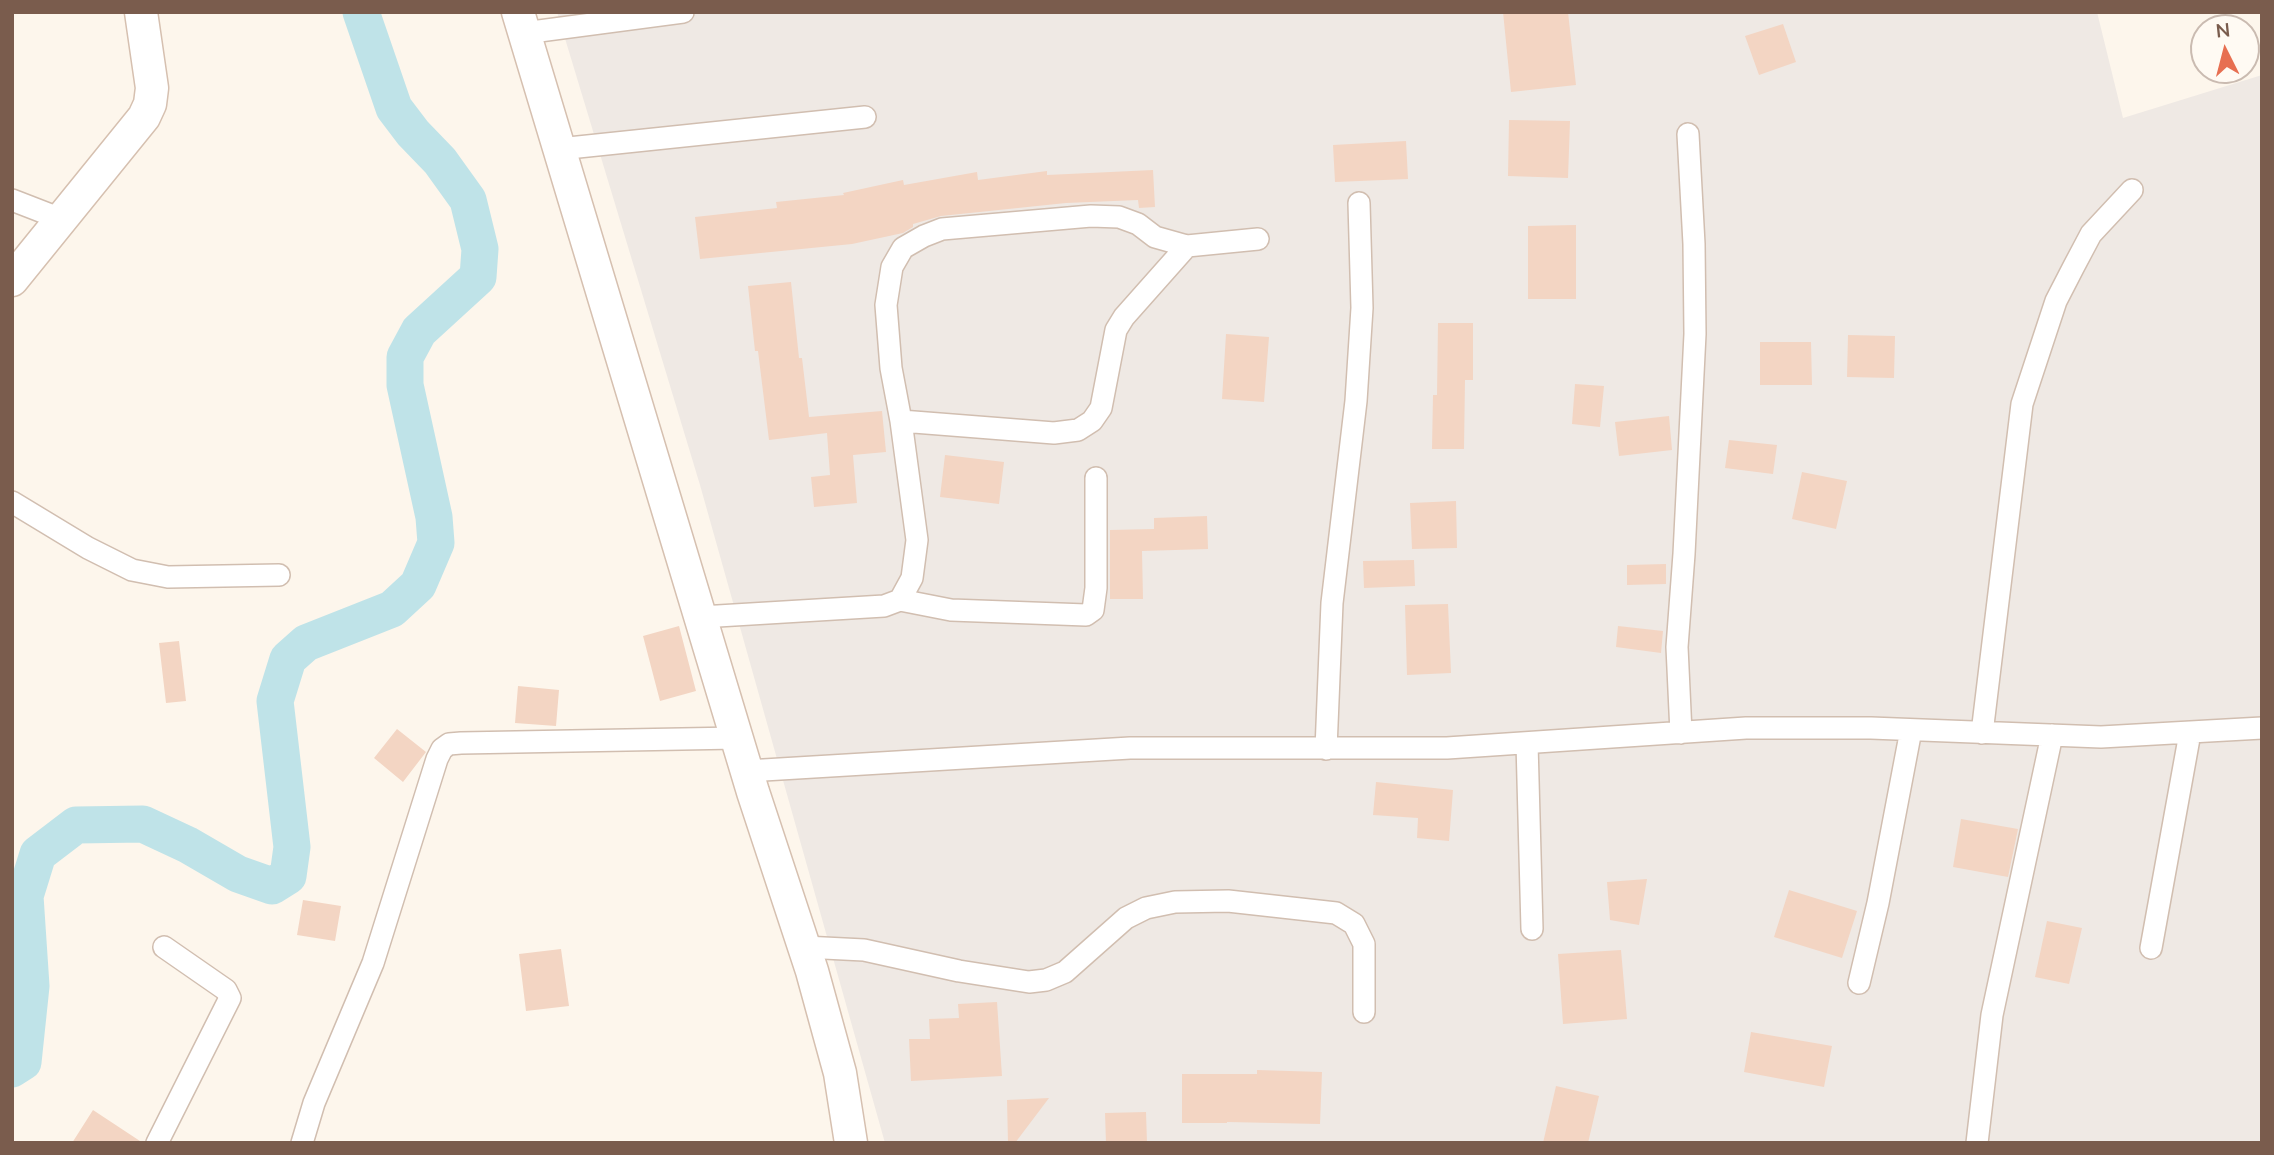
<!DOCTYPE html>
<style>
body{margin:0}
#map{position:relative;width:2274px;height:1155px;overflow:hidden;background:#fdf6ec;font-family:Mulish,sans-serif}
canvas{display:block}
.frame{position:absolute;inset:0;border:14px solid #7a5c4d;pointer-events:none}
.north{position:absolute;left:2190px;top:14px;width:70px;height:70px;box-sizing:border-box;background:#fffaf3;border:2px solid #cabbb1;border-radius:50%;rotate:354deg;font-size:19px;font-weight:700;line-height:28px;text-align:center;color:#7a5c4d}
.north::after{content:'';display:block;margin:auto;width:24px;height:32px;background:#e76f51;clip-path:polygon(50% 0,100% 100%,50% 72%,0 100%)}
</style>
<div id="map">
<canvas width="2274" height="1155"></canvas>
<div class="frame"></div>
<div class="north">N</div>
</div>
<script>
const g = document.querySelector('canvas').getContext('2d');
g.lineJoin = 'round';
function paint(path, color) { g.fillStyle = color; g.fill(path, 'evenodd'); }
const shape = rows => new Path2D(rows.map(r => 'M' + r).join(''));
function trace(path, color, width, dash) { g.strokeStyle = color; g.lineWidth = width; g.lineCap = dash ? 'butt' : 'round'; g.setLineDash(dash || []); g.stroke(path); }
paint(shape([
 [557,12,2097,12,2123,118,2262,75,2262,1143,885,1143,700,485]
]), '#efe9e4');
trace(shape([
 [12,1069,23,1062,31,986,25,896,38,854,76,825,143,824,188,845,238,874,272,886,288,876,292,847,275,701,288,659,306,643,392,609,418,585,436,543,434,517,405,385,405,357,419,331,478,277,480,249,468,200,440,161,413,133,394,108,361,12]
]), '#bfe3e8', 37);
paint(shape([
 [1503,12,1568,12,1576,85,1511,92],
 [1783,24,1796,62,1759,75,1745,36],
 [1509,120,1570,121,1568,178,1508,176],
 [1406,141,1408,179,1335,182,1333,145],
 [1153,170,1155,207,1139,208,1138,200,1066,203,941,216,913,224,913,227,903,233,852,244,700,259,695,217,777,208,776,202,844,195,843,193,903,180,904,185,977,172,978,180,1047,171,1047,175],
 [1576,225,1576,299,1528,299,1528,226],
 [791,282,799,358,802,358,809,417,882,411,886,452,853,455,857,503,814,507,811,477,830,475,827,433,769,440,758,351,755,351,748,286],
 [1438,323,1473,323,1473,380,1465,380,1464,449,1432,449,1433,395,1437,395],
 [1226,334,1269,337,1264,402,1222,399],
 [1848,335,1895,336,1894,378,1847,377],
 [1760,342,1811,342,1812,385,1760,385],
 [1575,384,1604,386,1600,427,1572,424],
 [1669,416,1672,450,1619,456,1615,422],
 [1729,440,1777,445,1773,474,1725,468],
 [945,455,1004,462,999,504,940,497],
 [1802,472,1847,481,1836,529,1792,519],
 [1456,501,1457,548,1412,549,1410,503],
 [1207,516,1208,549,1142,551,1143,599,1110,599,1110,530,1154,529,1154,518],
 [1414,560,1415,586,1364,588,1363,561],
 [1666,564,1666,584,1627,585,1627,565],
 [1448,604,1451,673,1407,675,1405,605],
 [679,626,696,691,660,701,643,636],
 [1618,626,1663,631,1661,653,1616,647],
 [179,641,186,701,166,703,159,643],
 [518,686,559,690,556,726,515,723],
 [397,729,426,752,403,782,374,758],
 [1376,782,1453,790,1449,841,1417,838,1418,818,1373,815],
 [1961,819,2018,829,2008,877,1953,867],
 [1647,879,1639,925,1610,920,1607,882],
 [1789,890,1857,911,1842,958,1774,937],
 [303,900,341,906,335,941,297,935],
 [2047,921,2082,928,2069,984,2035,977],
 [561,949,569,1006,526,1011,519,954],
 [1621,950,1627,1019,1563,1024,1558,954],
 [997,1002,1002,1076,911,1081,909,1039,930,1039,929,1019,959,1018,958,1004],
 [1751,1032,1832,1046,1824,1087,1744,1072],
 [1257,1070,1322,1072,1320,1124,1227,1122,1227,1123,1182,1123,1182,1074,1257,1074],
 [1556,1086,1599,1096,1588,1143,1543,1143],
 [1049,1098,1015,1143,1008,1143,1007,1100],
 [93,1110,143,1143,72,1143],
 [1146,1112,1147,1143,1106,1143,1105,1113]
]), '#f3d5c3');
const street = shape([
 [524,33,683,12],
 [559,149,865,117],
 [12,200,61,219],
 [901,421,1054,433,1078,430,1092,421,1101,408,1116,330,1124,317,1187,246],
 [12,502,88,548,132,570,168,577,279,575],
 [900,600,951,610,1086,615,1093,610,1096,588,1096,478],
 [701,617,884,606,900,600,912,578,917,540,901,421,891,368,886,305,892,267,903,248,924,236,942,229,1091,216,1119,217,1138,224,1155,237,1187,246,1258,239],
 [1681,733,1677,647,1684,554,1695,334,1694,244,1688,134],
 [1982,733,2022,404,2056,301,2073,268,2091,234,2132,190],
 [1527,743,1532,929],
 [1326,749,1332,603,1356,401,1362,308,1359,203],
 [747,771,1130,748,1447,748,1746,728,1871,728,2101,737,2262,728],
 [804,947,864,950,959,971,1029,982,1046,980,1065,972,1126,918,1146,908,1175,902,1228,901,1336,913,1354,924,1364,944,1364,1012],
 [2151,948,2190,733],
 [1859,983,1878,903,1911,730],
 [157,1143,230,998,226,990,164,947],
 [302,1143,314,1103,373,963,437,759,442,749,449,744,461,743,737,738],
 [1977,1143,1992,1015,2052,735]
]);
const secondary = shape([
 [518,12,753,792,812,971,840,1073,851,1143],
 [12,280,144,117,150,104,152,88,141,12]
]);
trace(street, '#d1beb0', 24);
trace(secondary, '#d6c0b0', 35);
trace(street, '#fff', 21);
trace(secondary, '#fff', 32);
</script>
